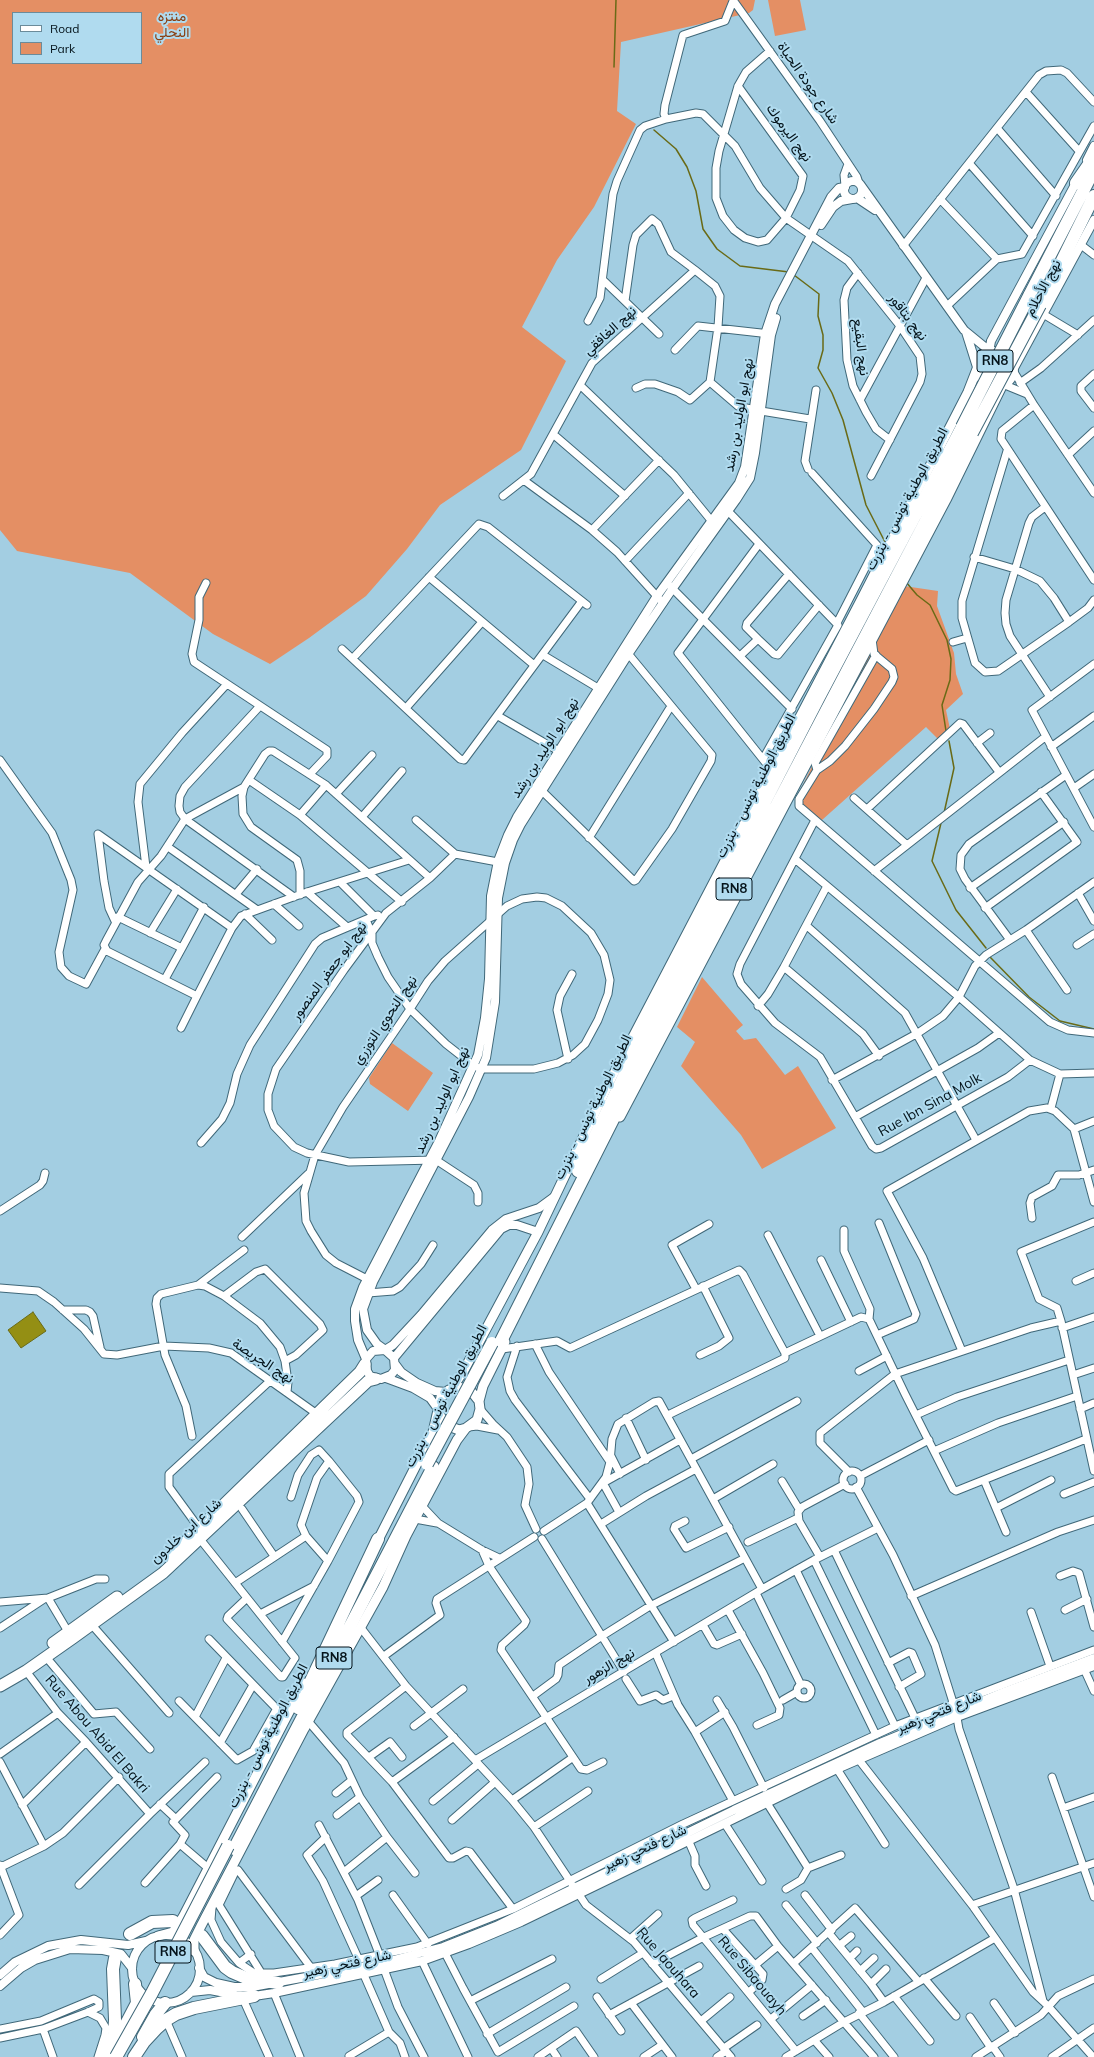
<!DOCTYPE html>
<meta charset="utf-8">
<style>
body{margin:0}
#map{position:relative;width:1094px;height:2057px;overflow:hidden;background:#a3cee2;font-family:Mulish,sans-serif}
canvas{display:block}
.legend{position:absolute;left:12px;top:12px;width:130px;height:52px;box-sizing:border-box;background:#b0dbef;border:1px solid #6b8b9a;margin:0;padding:5px 7px;list-style:none;font-size:12px;color:#04131a}
.legend li{display:flex;align-items:center;gap:8px;height:20px}
.legend b{width:20px;border:1px solid #6b8b9a}
</style>
<div id="map">
<canvas width="1094" height="2057"></canvas>
<ul class="legend">
<li><b style="height:5px;background:#fff"></b>Road</li>
<li><b style="height:11px;background:#e48f64"></b>Park</li>
</ul>
</div>
<script>
const g = document.querySelector('canvas').getContext('2d');
g.lineJoin = 'round';
function paint(path, color) { g.fillStyle = color; g.fill(path, 'evenodd'); }
const shape = rows => new Path2D(rows.map(r => 'M' + r).join(''));
function trace(path, color, width, dash) { g.strokeStyle = color; g.lineWidth = width; g.lineCap = dash ? 'butt' : 'round'; g.setLineDash(dash || []); g.stroke(path); }
function label(font, color, halo, rows, align = 'center') {
  g.font = font + ' Mulish,Vazirmatn,sans-serif'; g.lineWidth = 4; g.setLineDash([]); g.textBaseline = 'middle'; g.strokeStyle = halo; g.fillStyle = color; for (const [text, x, y, turn = 0] of rows) {
    g.save(); g.translate(x, y); g.rotate((+turn || 0) * Math.PI / 180); g.textAlign = isNaN(turn) ? turn : align; if (halo) g.strokeText(text, 0, 0); g.fillText(text, 0, 0); g.restore();
  }
}
paint(shape([
 [0,0,755,0,753,10,749,13,621,42,617,111,636,124,594,207,557,260,522,327,566,361,521,450,440,505,407,549,366,596,309,638,270,664,213,634,130,573,17,551,0,530],
 [13,13,141,13,141,63,13,63],
 [768,0,800,0,806,30,775,36],
 [904,586,938,591,937,606,954,653,956,674,963,694,946,710,950,729,938,739,926,727,822,820,795,800],
 [702,977,743,1025,736,1031,744,1040,756,1038,785,1075,798,1066,836,1128,762,1169,741,1135,681,1066,695,1042,677,1027],
 [392,1043,433,1073,408,1111,370,1084,369,1078]
]), '#e48f64');
const water = shape([
 [33,1312,46,1331,21,1348,8,1330,33,1312]
]);
paint(water, '#948f14');
trace(water, '#696a16', 1);
trace(shape([
 [614,67,616,0],
 [654,130,676,149,687,167,696,191,703,229,717,249,740,266,789,272],
 [794,275,819,294,818,316,823,335,823,350,818,368,832,393,843,420,866,505,885,542],
 [906,582,917,595,930,605,947,640,951,659,950,680,942,705,946,731],
 [944,813,954,768,949,741],
 [941,823,932,861,956,910,986,948],
 [990,957,1029,997,1060,1021,1094,1029]
]), '#696a16', 1.5);
const minor = shape([
 [733,0,820,121,857,177,859,183],
 [738,86,803,176,800,190,786,218,767,240,758,242,745,238,734,230,723,216,716,198,716,168,719,151,738,86,746,72,770,51],
 [1026,92,1079,151],
 [666,119,664,114,665,105,683,35,725,21,733,1],
 [997,128,1056,196],
 [969,163,1033,236],
 [845,186,844,175,848,164],
 [940,199,997,259],
 [1081,245,1094,255],
 [903,246,1039,75,1046,71,1061,70,1067,73,1094,102],
 [858,273,847,288,844,300,847,360,853,386,866,412,876,429,890,440],
 [603,280,659,334],
 [947,306,997,259,1022,254,1094,126],
 [1043,314,1078,335],
 [588,321,600,298,613,194,617,181,640,130,645,126,666,119,696,113,703,114,735,146,760,188,786,218,848,261,900,326,920,356,922,374,920,382,871,476],
 [675,350,698,326,770,334],
 [1014,372,1034,405,1094,493],
 [1094,374,1081,386,1081,391,1094,408],
 [710,382,738,406,755,410,810,419],
 [1020,383,1041,368,1094,320],
 [580,385,674,475,714,524],
 [1005,385,1027,394],
 [636,388,645,384,655,384,678,392,690,400,710,382,718,327,720,296,715,286,695,270],
 [860,400,926,278],
 [1034,405,1002,431,1001,439,1094,580],
 [553,434,625,496],
 [1007,451,962,601,962,618,975,663,985,672,998,671,1069,622,1088,608,1094,600],
 [1068,455,1094,431],
 [659,460,592,530,617,552,663,603],
 [808,469,805,461,816,390],
 [812,473,877,545,837,623],
 [525,481,592,530],
 [503,496,531,474,592,363,695,270,671,252,658,224,652,219,636,235,633,245,625,301],
 [1045,507,1032,517,1029,523,1006,600,1005,613,1006,624,1010,636,1050,697],
 [725,508,838,625,763,759],
 [759,544,678,653,773,772],
 [974,557,1015,569,1040,581,1054,598,1069,622],
 [625,561,689,493],
 [789,574,747,623,746,627,758,639,774,654,778,655,819,605],
 [429,577,534,665],
 [206,583,199,597,199,620,192,654,194,662,327,750,327,756,310,774],
 [669,585,792,709],
 [872,639,874,654,892,669,894,677,892,682,874,709,845,746,830,761,817,770,799,799,799,806,1050,1022,1068,1030,1094,1033],
 [953,642,967,638],
 [342,649,460,759,464,760,582,601],
 [543,655,603,691],
 [740,656,758,639],
 [353,658,479,524,488,527,587,605],
 [1094,664,1032,710,1094,827],
 [260,706,185,787,180,796,179,806,180,812,185,819,294,897],
 [406,708,482,622],
 [498,716,564,754],
 [977,743,990,733],
 [1051,747,1094,716],
 [0,760,52,833,71,880,73,890,59,952,61,967,69,976,86,984,105,949],
 [817,770,815,763,876,655],
 [249,780,300,815,402,902],
 [244,787,185,819,161,856,138,882,106,941,104,945,107,951,197,996,232,928,241,916,307,892,409,860],
 [538,787,634,881,636,880,672,829,711,761,712,755,626,651],
 [1074,788,1094,774],
 [336,794,372,755],
 [854,798,906,844],
 [867,809,960,723,963,724,999,772],
 [300,815,326,785],
 [362,817,402,771],
 [416,820,455,854],
 [815,820,740,964,737,974,741,984,775,1023,820,1057,872,1146,876,1149,881,1148,1008,1077,1030,1060],
 [589,838,671,706],
 [168,847,256,909],
 [795,859,959,997,1030,1060,1060,1074,1094,1073],
 [146,867,138,802,140,784,182,733,227,684],
 [874,871,1045,737],
 [340,882,374,916,378,915],
 [970,888,1064,822],
 [307,892,347,927],
 [1078,893,1094,921],
 [236,894,257,869],
 [300,895,300,871,297,860,251,827,243,814,242,796,244,787,265,754,269,751,273,751,326,785,430,878],
 [274,904,299,926],
 [985,908,1077,842,1041,792],
 [245,914,272,940],
 [118,917,182,948,204,907],
 [366,920,372,934,372,943,378,957,388,977,410,1009,446,1044,474,1066,482,1069,534,1069,558,1063,573,1055,585,1044,598,1020,608,994,610,980,604,955,591,933,562,906,546,898,537,897,522,899,507,906,445,961,428,981,410,1009,343,1107,315,1155,304,1193,306,1221,311,1231,326,1255,336,1263,371,1281],
 [115,921,109,908,104,881,98,834,232,928],
 [807,926,905,1013,976,1140],
 [1026,930,1067,990],
 [150,933,177,889],
 [1010,940,965,879,960,869,961,855,969,844,1066,775],
 [1077,945,1094,934],
 [784,967,863,1034,879,1056],
 [165,979,182,948],
 [758,1006,768,994,784,967,827,886],
 [181,1028,197,996],
 [568,1059,557,1010,560,996,572,974],
 [832,1080,918,1033,943,1016,959,997,975,966,986,955,1026,930,1094,882],
 [1051,1108,1060,1074],
 [855,1117,978,1048,999,1033],
 [1074,1129,1094,1121],
 [201,1143,222,1119,230,1103,237,1074,250,1045,315,944,322,938,374,916],
 [478,1202,478,1193,474,1185,436,1160,349,1162,307,1153,294,1147,274,1126,268,1110,268,1094,276,1069,344,970,386,913,430,878,455,854,503,863],
 [0,1211,40,1185,43,1181,45,1173],
 [1032,1218,1030,1203,1032,1197,1052,1186,1058,1175,1079,1175,1094,1170],
 [844,1230,844,1251,870,1309,869,1319],
 [768,1235,820,1336],
 [242,1237,308,1174],
 [821,1260,851,1322],
 [1076,1281,1094,1273],
 [198,1285,244,1250],
 [0,1288,38,1291,54,1302,84,1329,104,1354,117,1355,164,1346,209,1348,231,1353,317,1414],
 [696,1289,672,1245,709,1224],
 [368,1293,393,1291,400,1287,421,1264,433,1245],
 [224,1296,256,1272,265,1269,320,1324,323,1330,320,1333,296,1355,285,1361],
 [63,1310,86,1310,90,1312,93,1316,100,1347],
 [1061,1321,1057,1308,1039,1299,1021,1252,1094,1222],
 [1062,1328,1094,1317],
 [877,1335,914,1319,916,1314,879,1223],
 [535,1344,549,1372,610,1462],
 [517,1346,507,1377,510,1391,515,1400,590,1499],
 [502,1349,557,1341,570,1348,739,1270,743,1274,772,1329,785,1353,785,1358,668,1415],
 [962,1351,923,1258,887,1191,1029,1111,1047,1108,1055,1111,1074,1129,1094,1202],
 [785,1353,861,1317,869,1319,905,1394,953,1489,956,1491,1086,1439],
 [700,1355,719,1346,729,1338,703,1286],
 [859,1371,887,1356],
 [1073,1375,1094,1368],
 [480,1409,493,1424,507,1437,527,1467,529,1484,525,1505,536,1529],
 [1080,1409,1094,1403],
 [916,1415,957,1397,1069,1360],
 [626,1418,646,1460],
 [469,1427,477,1426,498,1430],
 [192,1436,186,1406,165,1355,156,1304,157,1298,161,1294,198,1285,205,1286,224,1296,260,1323,280,1347,285,1361,288,1382,287,1392],
 [934,1451,998,1423,1077,1396],
 [611,1456,620,1474],
 [691,1459,797,1401],
 '843 1480a9 9 0 1 1 18 0a9 9 0 1 1-18 0Z',
 [849,1472,820,1443,820,1433,895,1374,1031,1328,1061,1321,1094,1471],
 [860,1476,929,1440],
 [984,1480,1006,1532],
 [782,1481,799,1509],
 [856,1487,893,1555,935,1645,956,1712,959,1729,1014,1889,1043,2001],
 [1064,1494,1094,1482],
 [291,1497,298,1475,311,1455,319,1450,329,1461],
 [713,1499,773,1464],
 [587,1503,606,1477,610,1462,612,1439,618,1424,654,1402,659,1401,762,1589],
 [422,1506,438,1523,482,1550,499,1558],
 [996,1508,1051,1480],
 [242,1509,274,1556],
 [619,1512,603,1483,680,1440],
 [415,1519,437,1523],
 [685,1521,675,1526,674,1529,686,1548,729,1527],
 [601,1524,646,1496,696,1469],
 [199,1528,169,1487,169,1474,271,1380],
 [544,1531,587,1503,674,1642],
 [200,1539,295,1658,283,1677,281,1677,227,1619,228,1616,247,1598],
 [542,1539,624,1672],
 [748,1542,798,1518],
 [482,1550,489,1566,526,1621,524,1625,502,1645,501,1650,581,1769,587,1770,603,1762],
 [834,1550,915,1718],
 [820,1557,799,1521,798,1512,802,1507,845,1484],
 [814,1560,895,1726],
 [796,1570,876,1735],
 [1060,1576,1073,1571,1079,1573,1094,1627],
 [235,1583,306,1536],
 [756,1593,801,1685],
 [911,1596,1058,1532,1094,1520],
 [48,1598,96,1579,105,1579],
 [0,1602,48,1598,70,1635],
 [728,1610,763,1673,780,1708,779,1715,757,1725],
 [1065,1610,1087,1599],
 [1031,1612,1050,1666],
 [260,1614,314,1586],
 [92,1625,169,1713],
 [703,1625,714,1644,717,1645,742,1634],
 [0,1628,44,1599],
 [361,1628,406,1686,512,1800,534,1827,586,1905,634,1942,731,2057],
 [282,1642,328,1561,359,1502,357,1496,329,1461,317,1478,301,1525,306,1536,328,1561],
 [656,1654,678,1705,695,1732,733,1801],
 [384,1656,440,1615,436,1603,437,1599,534,1537],
 [46,1657,94,1714,116,1712,150,1749],
 [888,1663,909,1652,912,1653,921,1674,899,1687],
 [1084,1669,1094,1691],
 [26,1671,58,1713,86,1742,150,1814],
 [626,1679,640,1701,656,1695,663,1700,673,1696],
 '797 1691a7 7 0 1 1 14 0a7 7 0 1 1-14 0Z',
 [406,1686,347,1732,347,1735,392,1782,449,1858,453,1858,466,1851,470,1852,513,1909],
 [533,1696,556,1679,558,1675,559,1665,602,1636,650,1606,745,1558],
 [717,1700,733,1727,764,1788],
 [783,1700,797,1692],
 [179,1701,237,1760,253,1751,276,1710,276,1708,209,1639],
 [195,1717,226,1658],
 [308,1721,344,1763,360,1797,387,1837,415,1873],
 [414,1726,463,1689],
 [695,1732,725,1712],
 [220,1743,253,1685],
 [0,1754,58,1713],
 [369,1757,390,1742,402,1757],
 [475,1760,762,1589,814,1560,878,1528],
 [859,1760,972,1905,1033,1992,1048,2006,1093,2057],
 [0,1762,44,1846],
 [837,1769,885,1844],
 [1052,1777,1094,1897],
 [392,1782,454,1737],
 [336,1793,352,1780],
 [512,1800,572,1758],
 [433,1801,478,1764],
 [767,1803,808,1868],
 [160,1804,176,1819],
 [22,1805,86,1742],
 [1063,1808,1094,1797],
 [337,1815,360,1797],
 [452,1820,494,1783],
 [725,1824,762,1881],
 [319,1825,358,1900,380,1956],
 [534,1827,588,1791],
 [326,1837,307,1855,323,1881,359,1960],
 [689,1842,695,1856,695,1865,706,1886],
 [180,1844,185,1835,173,1822,217,1777],
 [0,1865,19,1915,0,1935],
 [1,1867,44,1846,63,1833,119,1777],
 [344,1872,387,1837],
 [145,1883,180,1844,208,1868],
 [79,1885,150,1814,205,1762],
 [786,1889,801,1880,808,1868,841,1855],
 [393,1895,428,1944],
 [805,1895,832,1930],
 [356,1896,378,1880],
 [733,1900,695,1918,692,1920,693,1925,796,2051],
 [786,1905,817,1943],
 [972,1905,1094,1863],
 [212,1908,211,1920,221,1942,239,1963,254,1973,274,1973,335,1964,417,1947,513,1909,683,1824,895,1726,1094,1650],
 [723,1929,763,1974,762,1980,749,1992],
 [828,1932,871,1984,884,2002],
 [630,1939,658,1914],
 [840,1945,851,1936],
 [812,1948,863,2012],
 [445,1953,463,1988,498,2052,574,2006],
 [850,1958,857,1951],
 [422,1961,468,2057],
 [239,1963,251,1954],
 [794,1963,855,1908,918,1981],
 [652,1964,702,1938,750,1916,756,1916,778,1946,874,2057],
 [754,1966,778,1946],
 [384,1969,398,2007,424,2057],
 [860,1971,874,1958],
 [262,1974,219,1905,235,1872,238,1870,312,1969],
 [364,1975,389,2032,400,2043,405,2057],
 [924,1978,956,2016],
 [601,1979,643,1953],
 [871,1984,886,1969],
 [274,1993,300,2057],
 [894,1996,930,2041],
 [597,1997,621,2031],
 [243,1999,269,2057],
 [470,2001,552,1959],
 [631,2003,672,2057],
 [994,2003,1015,2033],
 [88,2012,100,2018,106,2028,105,2035,98,2057],
 [859,2013,894,2057],
 [609,2015,699,1966],
 [803,2016,826,2000],
 [970,2017,991,2048],
 [771,2019,812,1985],
 [166,2020,182,2057],
 [701,2021,730,1997],
 [0,2029,41,2021,94,1999,99,2002,99,2007,88,2012,43,2029,0,2038],
 [43,2029,53,2057],
 [487,2034,566,1987],
 [815,2041,829,2057],
 [993,2047,1000,2057],
 [551,2048,557,2057],
 [724,2048,757,2025],
 [349,2056,389,2032],
 [538,2057,576,2031,594,2057],
 [644,2057,662,2045],
 [717,2057,726,2051],
 [786,2057,844,2022,884,2002,995,1938],
 [976,2057,1041,2015,1058,1996,1094,1979],
 [1052,2057,1094,2028]
]);
const tertiary = shape([
 [1087,160,1094,146],
 '844 190a9 9 0 1 1 18 0a9 9 0 1 1-18 0Z',
 [860,184,964,330,986,348,988,352],
 [857,198,875,210],
 [821,225,833,207,841,201,852,199],
 [966,332,977,367],
 '978 369a18 18 0 1 1 36 0a18 18 0 1 1-36 0Z',
 [989,352,991,341,1078,179],
 [1014,368,1094,220],
 [384,1349,377,1344,367,1330,363,1309,373,1282,469,1097,486,1058,495,1002,498,898,505,863,513,840,521,824,629,653,673,588,736,500,750,478,755,453,771,335,776,318],
 [385,1350,393,1345,421,1315,492,1230,506,1219,539,1208,554,1197],
 [394,1358,501,1229,509,1225,517,1225,538,1232],
 [366,1359,373,1351,385,1350,394,1358,395,1370,391,1375,381,1379,370,1376,367,1371,366,1359,358,1340,355,1321,355,1309,363,1287,439,1141,478,1055,485,1018,489,979,491,896,498,861,508,835,517,817,657,596,739,483,745,467,765,334,775,304,831,197,839,188,845,187],
 [395,1364,401,1372,417,1383,435,1391,446,1392],
 [386,1378,413,1388,430,1398,438,1409],
 '132 1969a34 34 0 1 1 68 0a34 34 0 1 1-68 0Z',
 [199,1968,204,1977,216,1983,234,1987,252,1987,382,1963,443,1947,496,1926,734,1810,880,1743,1004,1692,1094,1658],
 [0,1975,15,1962,48,1946,81,1940,128,1945,146,1941],
 [0,1986,21,1968,35,1960,70,1949,103,1950,121,1954,132,1968],
 [191,1992,210,1990,236,1995,254,1996,274,1993,422,1961,469,1944,521,1922,837,1769,957,1717,1094,1666]
]);
const secondary = shape([
 [620,1117,946,500,1002,386],
 [452,1388,463,1372,538,1232,611,1079,860,602,968,392,977,369],
 [479,1401,483,1386,505,1342],
 [376,1544,433,1432,441,1397,449,1390,459,1387,471,1391,479,1401,480,1409,477,1420,466,1428,459,1430,446,1425,439,1414],
 [158,1936,173,1932,183,1917,304,1683],
 [194,1951,194,1940,201,1926,304,1729,383,1587,406,1536,457,1440,466,1428]
]);
const trunk = shape([
 [171,1556,360,1372,365,1364],
 [53,1643,117,1597],
 [0,1686,26,1671,73,1638,163,1573,368,1381,376,1379]
]);
const motorway = shape([
 [1076,183,1094,157],
 [1029,296,1094,170],
 [1040,305,1094,196],
 [575,1157,585,1140],
 [578,1171,636,1051,818,699,962,427],
 [498,1347,645,1056,972,433],
 [298,1708,378,1539],
 [234,1849,433,1467],
 [130,1934,152,1922,173,1921],
 [202,1936,225,1967,232,1972,246,1978,278,1983],
 [143,2037,156,2014,165,2003],
 [115,2045,137,2003,135,1984],
 [104,2057,114,2035,115,2020,113,1969,115,1958],
 [134,2057,144,2042,157,2028,166,2020,176,2014,194,2008,254,1996]
]);
trace(minor, '#406879', 9);
trace(tertiary, '#406879', 10);
trace(secondary, '#406879', 11);
trace(trunk, '#406879', 13);
trace(motorway, '#406879', 14);
trace(minor, '#fff', 7);
trace(tertiary, '#fff', 8);
trace(secondary, '#fff', 9);
trace(trunk, '#fff', 11);
trace(motorway, '#fff', 12);
const motorwayBridge = shape([
 [962,427,1029,296],
 [972,433,1040,305],
 [427,1464,492,1343],
 [116,2057,152,1993,228,1846]
]);
trace(motorwayBridge, '#406879', 14, []);
trace(motorwayBridge, '#fff', 12);
for (const [x, y, w] of [
 [995,361,36],
 [734,889,36],
 [334,1658,36],
 [173,1952,36]
]) { const box = new Path2D(); box.roundRect(x - w / 2, y - 11, w, 22, 3); g.fillStyle = '#b0dbef'; g.fill(box); trace(box, '#04131a', 1); }
label('bold 13px', '#04131a', null, [
 ["RN8",995,361],
 ["RN8",734,889],
 ["RN8",334,1658],
 ["RN8",173,1952]
]);
label('14px', '#893e10', '#b0dbef', [
 ["منتزه",172,17],
 ["النحلي",172,33]
]);
label('14px', '#04131a', '#b0dbef', [
 ["شارع جودة الحياة",808,83,55],
 ["نهج اليرموك",789,133,54],
 ["نهج الأحلام",1043,288,-62],
 ["نهج بتاقور",908,317,53],
 ["نهج الغافقي",610,331,-42],
 ["نهج البقيع",861,347,83],
 ["نهج ابو الوليد بن رشد",739,415,-80],
 ["الطريق الوطنية تونس - بنزرت",907,499,-62],
 ["نهج ابو الوليد بن رشد",545,748,-58],
 ["الطريق الوطنية تونس - بنزرت",756,786,-63],
 ["نهج ابو جعفر المنصور",329,971,-54],
 ["نهج النحوي التوزري",385,1020,-56],
 ["نهج ابو الوليد بن رشد",442,1100,-66],
 ["Rue Ibn Sina Molk",930,1105,-29],
 ["الطريق الوطنية تونس - بنزرت",593,1107,-64],
 ["نهج الجريصة",263,1361,33],
 ["الطريق الوطنية تونس - بنزرت",446,1396,-62],
 ["شارع ابن خلدون",186,1531,-42],
 ["نهج الزهور",609,1666,-30],
 ["شارع فتحي زهير",939,1712,-22],
 ["Rue Abou Abid El Bakri",97,1734,49],
 ["الطريق الوطنية تونس - بنزرت",268,1736,-63],
 ["شارع فتحي زهير",645,1848,-25],
 ["Rue Jaouhara",668,1963,49],
 ["شارع فتحي زهير",347,1964,-12],
 ["Rue Sibaouayh",752,1976,50]
]);
</script>
